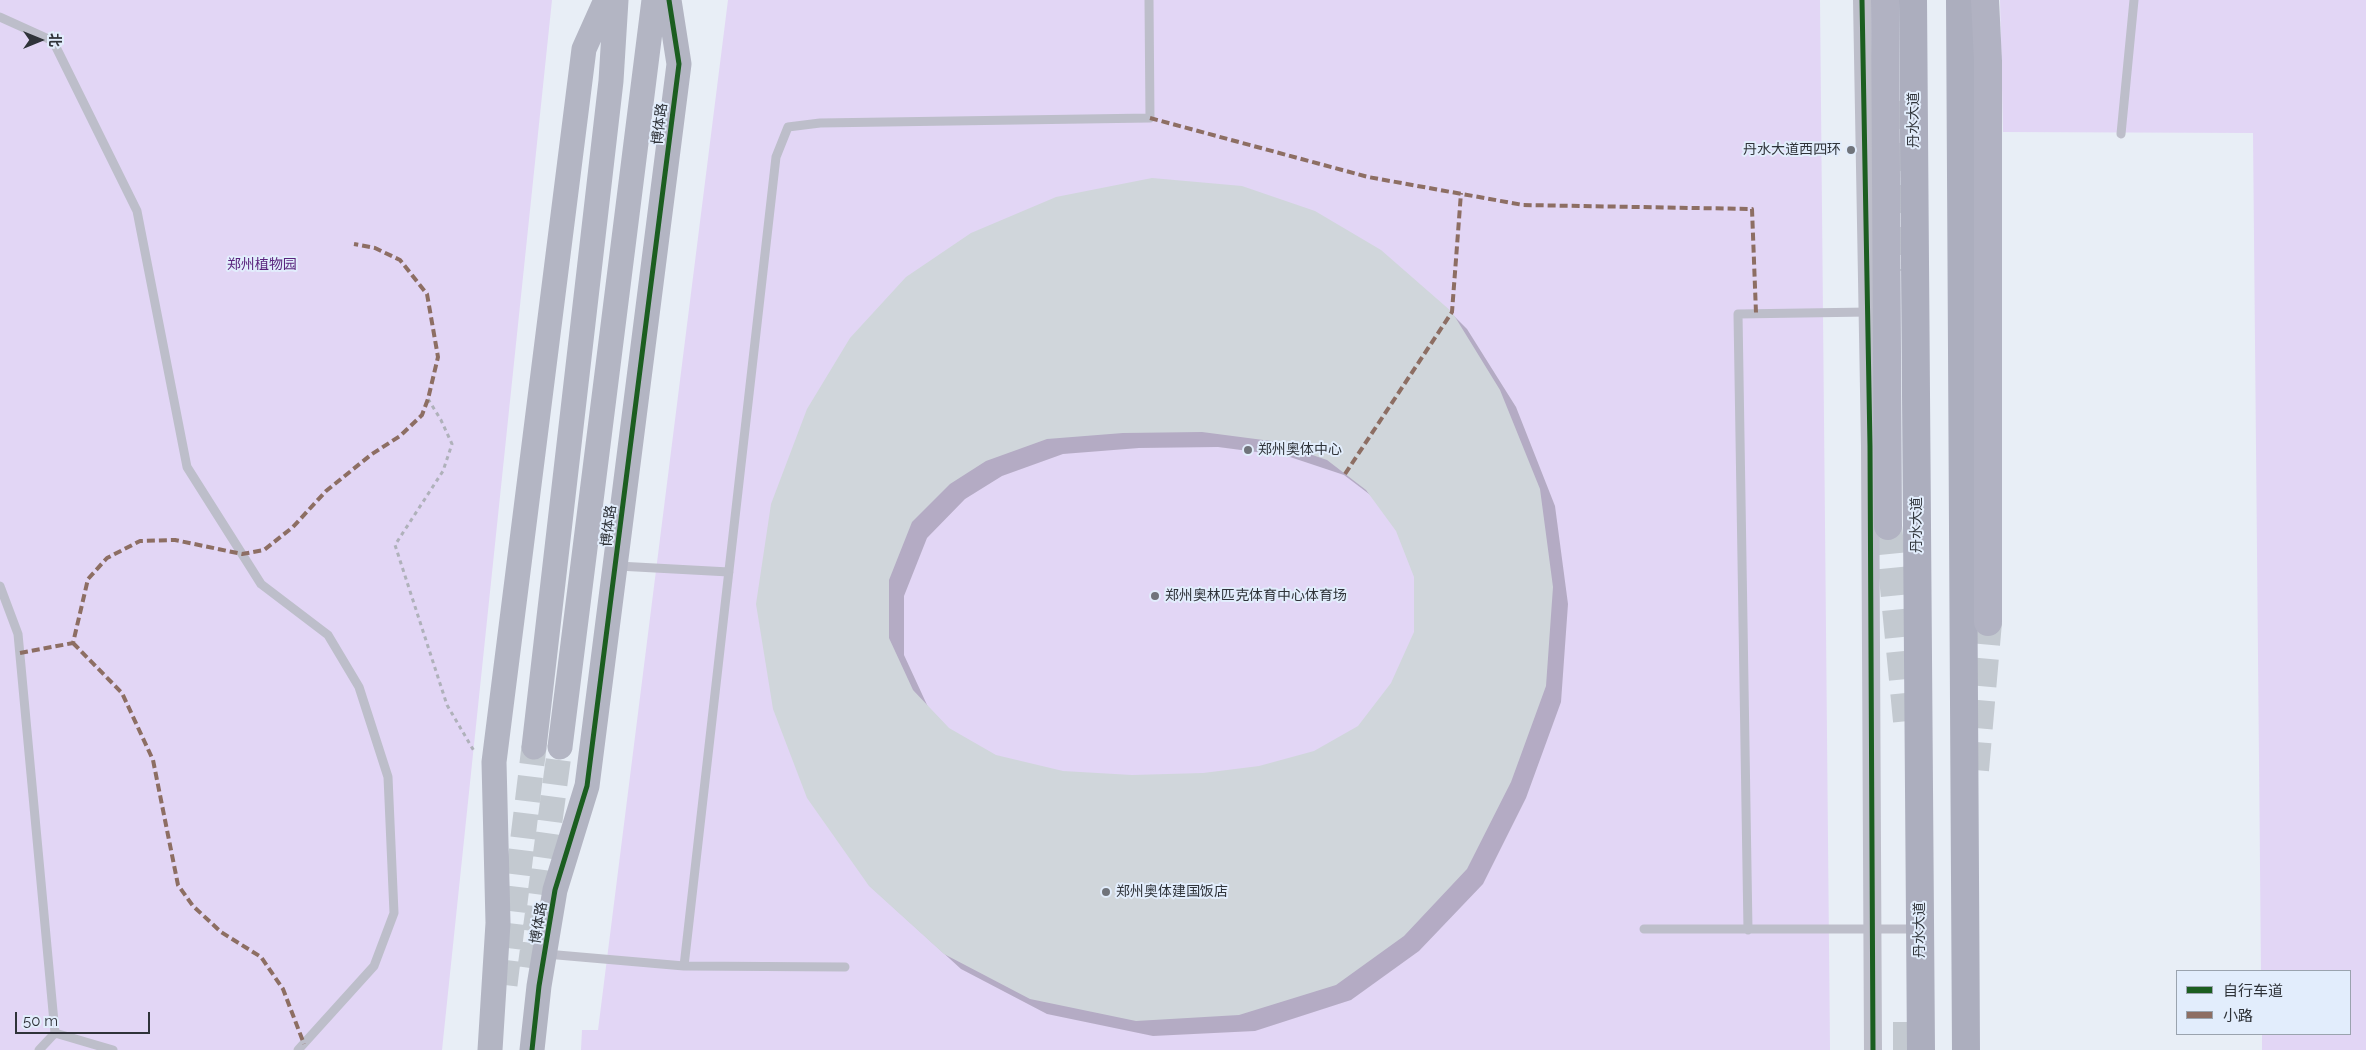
<!DOCTYPE html>
<meta charset="utf-8">
<style>
body{margin:0}
#map{position:relative;width:2366px;height:1050px;overflow:hidden;background:#e8eef6;font-family:Raleway,"Noto Sans SC",sans-serif}
canvas{display:block}
.legend{position:absolute;left:2176px;top:970px;width:175px;height:65px;box-sizing:border-box;background:#e2edfc;border:1px solid #9aa3ae;margin:0;padding:6px 9px;list-style:none;font-size:15px;color:#2f3339}
.legend li{display:flex;align-items:center;gap:10px;height:25px}
.legend b{width:25px;border:1px solid #9aa3ae}
.north{position:absolute;left:15px;top:15px;width:50px;height:50px;-webkit-text-stroke:4px #e2edfc;paint-order:stroke;rotate:90deg;font-size:14px;font-weight:700;line-height:20px;text-align:center;color:#2f3339}
.north::after{content:'';display:block;margin:auto;width:18px;height:22px;background:#2f3339;clip-path:polygon(50% 0,100% 100%,50% 72%,0 100%)}
.scale{position:absolute;left:15px;top:1012px;width:135px;height:22px;box-sizing:border-box;border:2px solid #2f3339;border-top:0;padding-left:6px;font-size:15px;line-height:18px;white-space:nowrap;color:#2f3339;-webkit-text-stroke:4px #e2edfc;paint-order:stroke}
</style>
<div id="map">
<canvas width="2366" height="1050"></canvas>
<ul class="legend">
<li><b style="height:6px;background:#1b5e20"></b>自行车道</li>
<li><b style="height:6px;background:#8d6e63"></b>小路</li>
</ul>
<div class="north">北</div>
<div class="scale">50 m</div>
</div>
<script>
const g = document.querySelector('canvas').getContext('2d');
g.lineJoin = 'round';
function paint(path, color) { g.fillStyle = color; g.fill(path, 'evenodd'); }
const shape = rows => new Path2D(rows.map(r => 'M' + r).join(''));
function trace(path, color, width, dash) { g.strokeStyle = color; g.lineWidth = width; g.lineCap = dash ? 'butt' : 'round'; g.setLineDash(dash || []); g.stroke(path); }
function label(font, color, halo, rows, align = 'center') {
  g.font = font + ' Raleway,"Noto Sans SC",sans-serif'; g.lineWidth = 4; g.setLineDash([]); g.textBaseline = 'middle'; g.strokeStyle = halo; g.fillStyle = color; for (const [text, x, y, turn = 0] of rows) {
    g.save(); g.translate(x, y); g.rotate((+turn || 0) * Math.PI / 180); g.textAlign = isNaN(turn) ? turn : align; if (halo) g.strokeText(text, 0, 0); g.fillText(text, 0, 0); g.restore();
  }
}
paint(shape([
 [0,0,552,0,442,1050,0,1050],
 [728,0,1820,0,1830,1050,581,1050,582,1030,598,1030],
 [2000,0,2366,0,2366,1050,2262,1050,2262,1034,2350,1034,2350,971,2261,971,2253,133,2003,132]
]), '#e2d6f5');
paint(shape([
 [1451,313,1467,329,1516,407,1555,506,1568,604,1561,702,1526,798,1483,884,1419,951,1351,1000,1255,1031,1153,1036,1047,1014,961,969,870,886,772,504],
 [1218,447,1287,456,1344,475,1373,497,1397,531,1415,577,1415,633,1392,684,1359,727,1315,752,1259,767,1203,774,1132,777,1063,772,995,756,950,730,928,707,904,655,904,596,927,538,965,499,1002,476,1063,454,1139,448]
]), '#0003');
paint(shape([
 [1152,178,1242,186,1315,211,1381,250,1452,312,1500,390,1540,489,1553,587,1546,686,1511,782,1467,869,1404,936,1336,985,1239,1015,1136,1021,1030,999,944,954,869,886,807,798,773,709,756,604,771,504,807,409,850,338,906,277,971,233,1056,197],
 [1202,432,1271,441,1327,460,1366,490,1396,531,1414,577,1414,632,1391,683,1358,726,1314,751,1259,766,1203,773,1132,775,1063,771,996,755,949,728,913,690,889,638,889,580,912,522,950,484,986,461,1047,439,1123,433]
]), '#d0d6db');
trace(shape([
 [530,968,560,747],
 [505,985,534,747]
]), '#c3c9d0', 25, [25, 12]);
trace(shape([
 [1899,101,1902,271],
 [1888,526,1908,731],
 [1975,770,1988,622],
 [1907,1050,1907,1009]
]), '#c3c9d0', 28, [28, 14]);
trace(shape([
 [428,399,441,420,452,444,443,471,395,545,447,705,474,751]
]), '#afb1ba', 3, [4, 4]);
trace(shape([
 [0,17,53,41,137,211,187,467,261,584,328,635,359,687,388,777,394,913,374,966,298,1050],
 [2121,134,2134,0],
 [618,566,729,572],
 [0,586,18,634,55,1033],
 [1644,929,1917,929],
 [1748,930,1738,314,1868,312],
 [546,954,684,966,776,157,788,127,820,123,1150,118,1149,0],
 [684,966,845,967],
 [39,1050,55,1033,113,1050]
]), '#bdbeca', 9);
trace(shape([
 [1862,0,1870,446,1873,1050]
]), '#bdbeca', 18);
trace(shape([
 [534,747,611,81,616,0],
 [560,747,654,0],
 [490,1050,498,923,494,762,584,49,606,0],
 [532,1050,539,986,555,890,587,786,679,64,669,0]
]), '#b3b5c3', 25);
trace(shape([
 [1913,0,1921,1050],
 [1960,0,1966,1050]
]), '#acaebe', 28);
trace(shape([
 [1885,0,1888,526],
 [1985,0,1988,61,1988,622]
]), '#b1b2c2', 28);
trace(shape([
 [1150,118,1368,177,1523,205,1752,209,1756,313],
 [1345,474,1452,312,1461,193],
 [73,643,122,693,153,760,178,885,193,906,221,932,261,957,283,989,304,1044],
 [20,653,73,643,88,579,107,558,140,541,175,540,242,554,264,550,293,527,326,491,372,454,400,436,422,415,428,399,438,357,427,294,400,260,375,248,354,244]
]), '#8d6e63', 4, [8, 4]);
trace(shape([
 [1862,0,1870,446,1873,1050],
 [532,1050,539,986,555,890,587,786,679,64,669,0]
]), '#1b5e20', 5);
for (const [x, y, r, color] of [
 [1851,150,5,"#70747b"],
 [1248,450,5,"#70747b"],
 [1155,596,5,"#70747b"],
 [1106,892,5,"#70747b"]
]) { const dot = new Path2D(); dot.arc(x, y, r, 0, 2 * Math.PI); g.fillStyle = color; g.fill(dot); trace(dot, '#e2edfc', 2); }
label('14px', '#2f3339', '#e2edfc', [
 ["丹水大道",1914,120,-90],
 ["博体路",660,124,-83],
 ["丹水大道",1917,525,-90],
 ["博体路",609,526,-83],
 ["博体路",539,923,-80],
 ["丹水大道",1920,930,-90]
]);
label('14px', '#2f3339', '#e2edfc', [
 ["丹水大道西四环",1841,150,"right"],
 ["郑州奥体中心",1258,450],
 ["郑州奥林匹克体育中心体育场",1165,596],
 ["郑州奥体建国饭店",1116,892]
], 'left');
label('14px', '#5a247d', '#e2edfc', [
 ["郑州植物园",262,265]
]);
</script>
